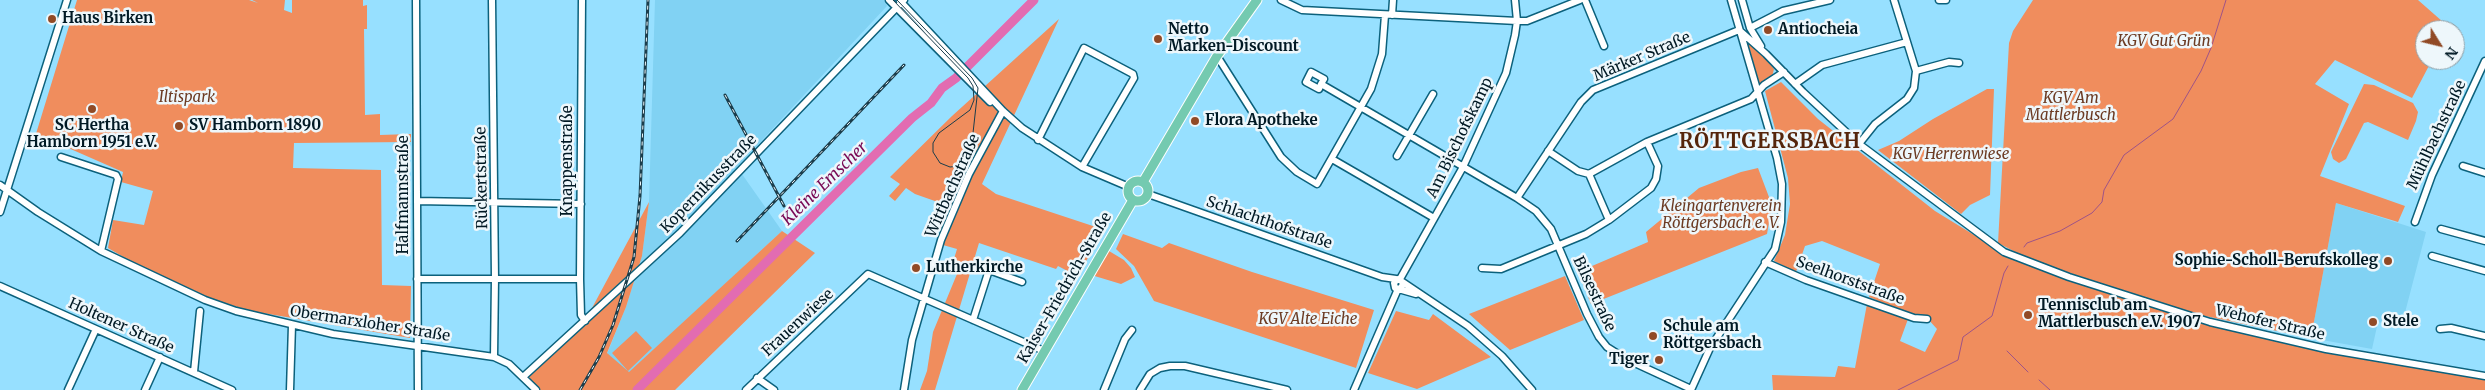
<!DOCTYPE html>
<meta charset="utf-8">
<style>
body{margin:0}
#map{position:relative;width:2485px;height:390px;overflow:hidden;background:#97e0ff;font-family:Merriweather,serif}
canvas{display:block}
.north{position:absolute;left:2415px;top:20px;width:50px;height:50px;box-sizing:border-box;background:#eef7fb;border:1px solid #8f9ea5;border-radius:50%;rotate:126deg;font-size:14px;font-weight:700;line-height:20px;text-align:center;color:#001924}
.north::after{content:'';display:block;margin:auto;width:18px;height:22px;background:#914a26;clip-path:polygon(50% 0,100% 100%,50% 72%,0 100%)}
</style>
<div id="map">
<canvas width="2485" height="390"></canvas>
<div class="north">N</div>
</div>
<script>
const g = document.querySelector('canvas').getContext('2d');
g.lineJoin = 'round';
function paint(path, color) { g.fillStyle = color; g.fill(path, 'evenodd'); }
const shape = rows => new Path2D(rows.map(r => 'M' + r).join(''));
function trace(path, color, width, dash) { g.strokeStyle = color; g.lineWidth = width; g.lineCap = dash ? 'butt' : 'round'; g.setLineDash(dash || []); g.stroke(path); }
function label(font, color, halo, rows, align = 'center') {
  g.font = font + ' Merriweather,serif'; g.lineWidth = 5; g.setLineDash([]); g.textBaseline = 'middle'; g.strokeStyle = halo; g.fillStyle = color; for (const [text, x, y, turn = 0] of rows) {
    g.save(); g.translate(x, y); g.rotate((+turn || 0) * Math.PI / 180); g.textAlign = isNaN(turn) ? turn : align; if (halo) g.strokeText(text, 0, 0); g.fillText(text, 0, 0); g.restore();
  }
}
paint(shape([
 [655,0,884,0,887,6,737,167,782,231,629,373,607,354,626,307,642,256,649,202],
 [2336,203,2426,232,2401,328,2378,322,2372,349,2311,338]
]), '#81d2f3');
paint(shape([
 [77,0,249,0,258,3,252,0,285,0,284,10,292,13,292,0,363,0,363,6,367,5,367,29,364,29,365,115,380,114,380,135,411,134,411,142,294,143,293,168,381,170,382,285,411,286,410,338,251,311,208,298,151,273,108,248,113,220,144,225,153,191,121,182,123,172,66,147,35,137],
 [2033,0,2418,0,2451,29,2425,30,2425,60,2432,60,2412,98,2335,60,2315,84,2349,104,2320,176,2405,206,2398,222,2336,203,2311,338,2186,312,2031,260,1998,243,2009,43,2013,31],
 [1059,19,982,184,996,194,1105,230,1077,276,1058,266,1056,269,979,243,935,390,920,390,927,371,933,332,957,274,950,272,957,249,936,243,949,206,915,194,906,188,895,201,889,196,900,184,890,177,952,116],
 [1746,42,1760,52,1774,69,1772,77,1759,84,1757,85],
 [1781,82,1818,119,1935,211,1992,246,2068,279,2209,323,2485,379,2485,390,1773,390,1772,375,1835,377,1838,366,1855,368,1867,304,1908,319,1900,341,1925,352,1937,329,1927,318,1914,316,1869,297,1880,264,1822,241,1805,246,1796,272,1774,261,1785,235,1790,204,1788,178,1765,91],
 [2364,84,2374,85,2413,103,2418,112,2416,121,2408,140,2368,122,2364,123,2346,159,2339,163,2333,159,2331,152],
 [1987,89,1994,89,1990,195,1970,205,1961,214,1878,150,1899,141,1933,119],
 [1758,168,1772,205,1767,234,1591,304,1578,272,1648,242,1646,232,1699,188,1741,172],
 [649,202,642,256,626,307,607,353,629,372,782,231,815,253,675,390,536,390,523,377,585,321],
 [1123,234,1162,248,1169,243,1252,272,1374,310,1356,368,1154,301,1134,266,1116,249],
 [1104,248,1124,260,1131,268,1135,277,1121,284,1088,274],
 [1565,276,1584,320,1510,350,1469,314],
 [1396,311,1429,320,1433,314,1491,357,1417,389,1368,373],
 [636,331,652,348,628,371,612,353]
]), '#f08d5d');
trace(shape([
 [2024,247,2027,243,2060,231,2092,213,2102,202,2104,190,2124,155,2173,119,2201,71,2211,48,2226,0],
 [2007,351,2028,372],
 [2039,380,2050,390],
 [1898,390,1958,360,1963,337,1992,316,2004,273,2008,266]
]), '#9e5387', 1);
trace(shape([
 [637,390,912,118,931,103,942,88,956,78,1034,0]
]), '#e26cb1', 9);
const minor = shape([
 [416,0,418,390],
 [492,0,495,278,494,357],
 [582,0,580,279,581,315,585,321],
 [889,0,990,102],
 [1281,0,1302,10,1517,21,1527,21,1580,0],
 [1585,0,1604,46],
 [1742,0,1750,28,1761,46],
 [1939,0,1946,0],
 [900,1,1003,111,1022,128,1082,167,1129,187],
 [1392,15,1393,0],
 [1750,28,1783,11,1830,0],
 [1739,30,1766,54,1803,92,1859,144,2004,252,2069,277,2210,322,2326,349,2485,376],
 [1217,56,1281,157,1297,172,1317,184,1371,89,1382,54,1385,15],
 [1916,71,1949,62,1959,63],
 [1321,84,1319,89,1306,82,1311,72,1324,79,1321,84,1517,198,1536,211,1551,229,1587,314,1599,337,1607,347,1626,359,1691,389],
 [1795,84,1822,65,1907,42],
 [1038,140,1084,48,1133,74,1134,78,1082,167],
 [1859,144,1875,124,1907,99,1914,88,1916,71,1894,0],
 [1548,151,1578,171,1589,174,1647,142,1751,99,1764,85,1784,72],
 [1397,156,1433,94],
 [61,157,116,175,118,179,101,251],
 [1332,159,1434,218],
 [2463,166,2485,173],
 [0,185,38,212,101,251,205,300,236,311,333,334,494,357,509,364,536,390],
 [1148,194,1382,277,1396,279],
 [1517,198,1581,102,1593,90,1739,30],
 [417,201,581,204],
 [0,212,67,0],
 [1609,220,1651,188,1656,179,1658,166,1647,142],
 [2415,222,2432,175,2485,61],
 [2441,229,2485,241],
 [2432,256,2485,271],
 [1765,262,1806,280,1914,318,1927,319],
 [1482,268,1501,269,1586,234,1609,220,1589,174],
 [417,279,580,279],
 [1400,279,1463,167,1506,73,1515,35,1517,21,1515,0],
 [1404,283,1468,326,1502,356,1532,390],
 [0,286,232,390],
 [1400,289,1404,283,1398,279,1394,283,1395,288,1416,294],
 [973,320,989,270,1022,282],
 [2440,329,2451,328,2485,336],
 [194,372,200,311],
 [523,377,680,233,904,0],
 [757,378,774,390],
 [68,390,96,329],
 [145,390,160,357],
 [290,390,292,325],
 [746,390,868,274,1044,351],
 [904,390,912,340,941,240,969,174,1003,111],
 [1104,390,1125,339,1132,330],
 [1140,390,1150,374,1160,368,1170,366,1185,366,1287,390],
 [1354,390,1398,289],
 [1691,390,1710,348,1775,249,1781,222,1782,184,1777,158,1731,0]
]);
const major = shape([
 '1128 191a10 10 0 1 1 20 0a10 10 0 1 1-20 0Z',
 [1143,182,1217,56,1257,0],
 [1022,390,1133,200]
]);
trace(minor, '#0c617c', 9);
trace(major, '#fff', 11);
trace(minor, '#fff', 6);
trace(major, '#74cab0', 9);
trace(shape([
 [893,0,968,78,973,86,974,100,970,110,939,133,933,143,933,152,940,163,950,167,959,166,968,160,971,151,978,88,972,78,897,0]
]), '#1b3d4b', 1);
const rail = shape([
 [725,95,784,206],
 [737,241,904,65],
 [580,390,599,357,613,325,634,257,640,196,648,0]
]);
trace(rail, '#1b3d4b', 3);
trace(rail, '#eef7fb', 1, [4]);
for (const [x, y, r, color] of [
 [52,19,5,"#914a26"],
 [1768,30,5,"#914a26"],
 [1158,39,5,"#914a26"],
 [92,109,5,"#914a26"],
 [1195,121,5,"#914a26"],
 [179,126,5,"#914a26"],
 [2388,261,5,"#914a26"],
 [916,268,5,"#914a26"],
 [2028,315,5,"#914a26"],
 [2373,322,5,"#914a26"],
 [1653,336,5,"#914a26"],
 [1659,360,5,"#914a26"]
]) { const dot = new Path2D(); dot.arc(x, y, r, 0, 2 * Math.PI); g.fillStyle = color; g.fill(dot); trace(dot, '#eef7fb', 2); }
label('bold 15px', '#001924', '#eef7fb', [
 ["Haus Birken",62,19],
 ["Netto",1168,30],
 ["Marken-Discount",1168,47],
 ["Antiocheia",1778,30],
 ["Flora Apotheke",1205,121],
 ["SC Hertha",92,126,"center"],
 ["Hamborn 1951 e.V.",92,143,"center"],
 ["SV Hamborn 1890",189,126],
 ["Sophie-Scholl-Berufskolleg",2378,261,"right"],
 ["Lutherkirche",926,268],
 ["Tennisclub am",2038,306],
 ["Mattlerbusch e.V. 1907",2038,323],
 ["Stele",2383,322],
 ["Schule am",1663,327],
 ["Röttgersbach",1663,344],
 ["Tiger",1649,360,"right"]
], 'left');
label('italic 15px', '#6c3b23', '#eef7fb', [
 ["KGV Gut Grün",2164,42],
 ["Iltispark",187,98],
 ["KGV Am",2071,99],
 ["Mattlerbusch",2071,116],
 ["KGV Herrenwiese",1951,155],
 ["Kleingartenverein",1721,207],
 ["Röttgersbach e. V.",1721,224],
 ["KGV Alte Eiche",1308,320]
]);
label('15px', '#001924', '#eef7fb', [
 ["Märker Straße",1642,57,-23],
 ["Mühlbachstraße",2437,135,-65],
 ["Am Bischofskamp",1460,138,-64],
 ["Knappenstraße",568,161,-90],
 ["Rückertstraße",482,178,-91],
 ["Kopernikusstraße",709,184,-46],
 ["Wittbachstraße",953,186,-66],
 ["Halfmannstraße",404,195,-90],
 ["Schlachthofstraße",1269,223,19],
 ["Seelhorststraße",1850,281,20],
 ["Kaiser-Friedrich-Straße",1065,288,-60],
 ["Bilsestraße",1594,294,65],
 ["Frauenwiese",798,323,-43],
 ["Wehofer Straße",2270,323,13],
 ["Obermarxloher Straße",370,324,9],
 ["Holtener Straße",121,326,24]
]);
label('italic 16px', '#780955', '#eef7fb', [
 ["Kleine Emscher",825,184,-44]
]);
g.letterSpacing = '1px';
label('bold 20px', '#55250b', '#eef7fb', [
 ["RÖTTGERSBACH",1770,142]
]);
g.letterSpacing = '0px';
</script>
